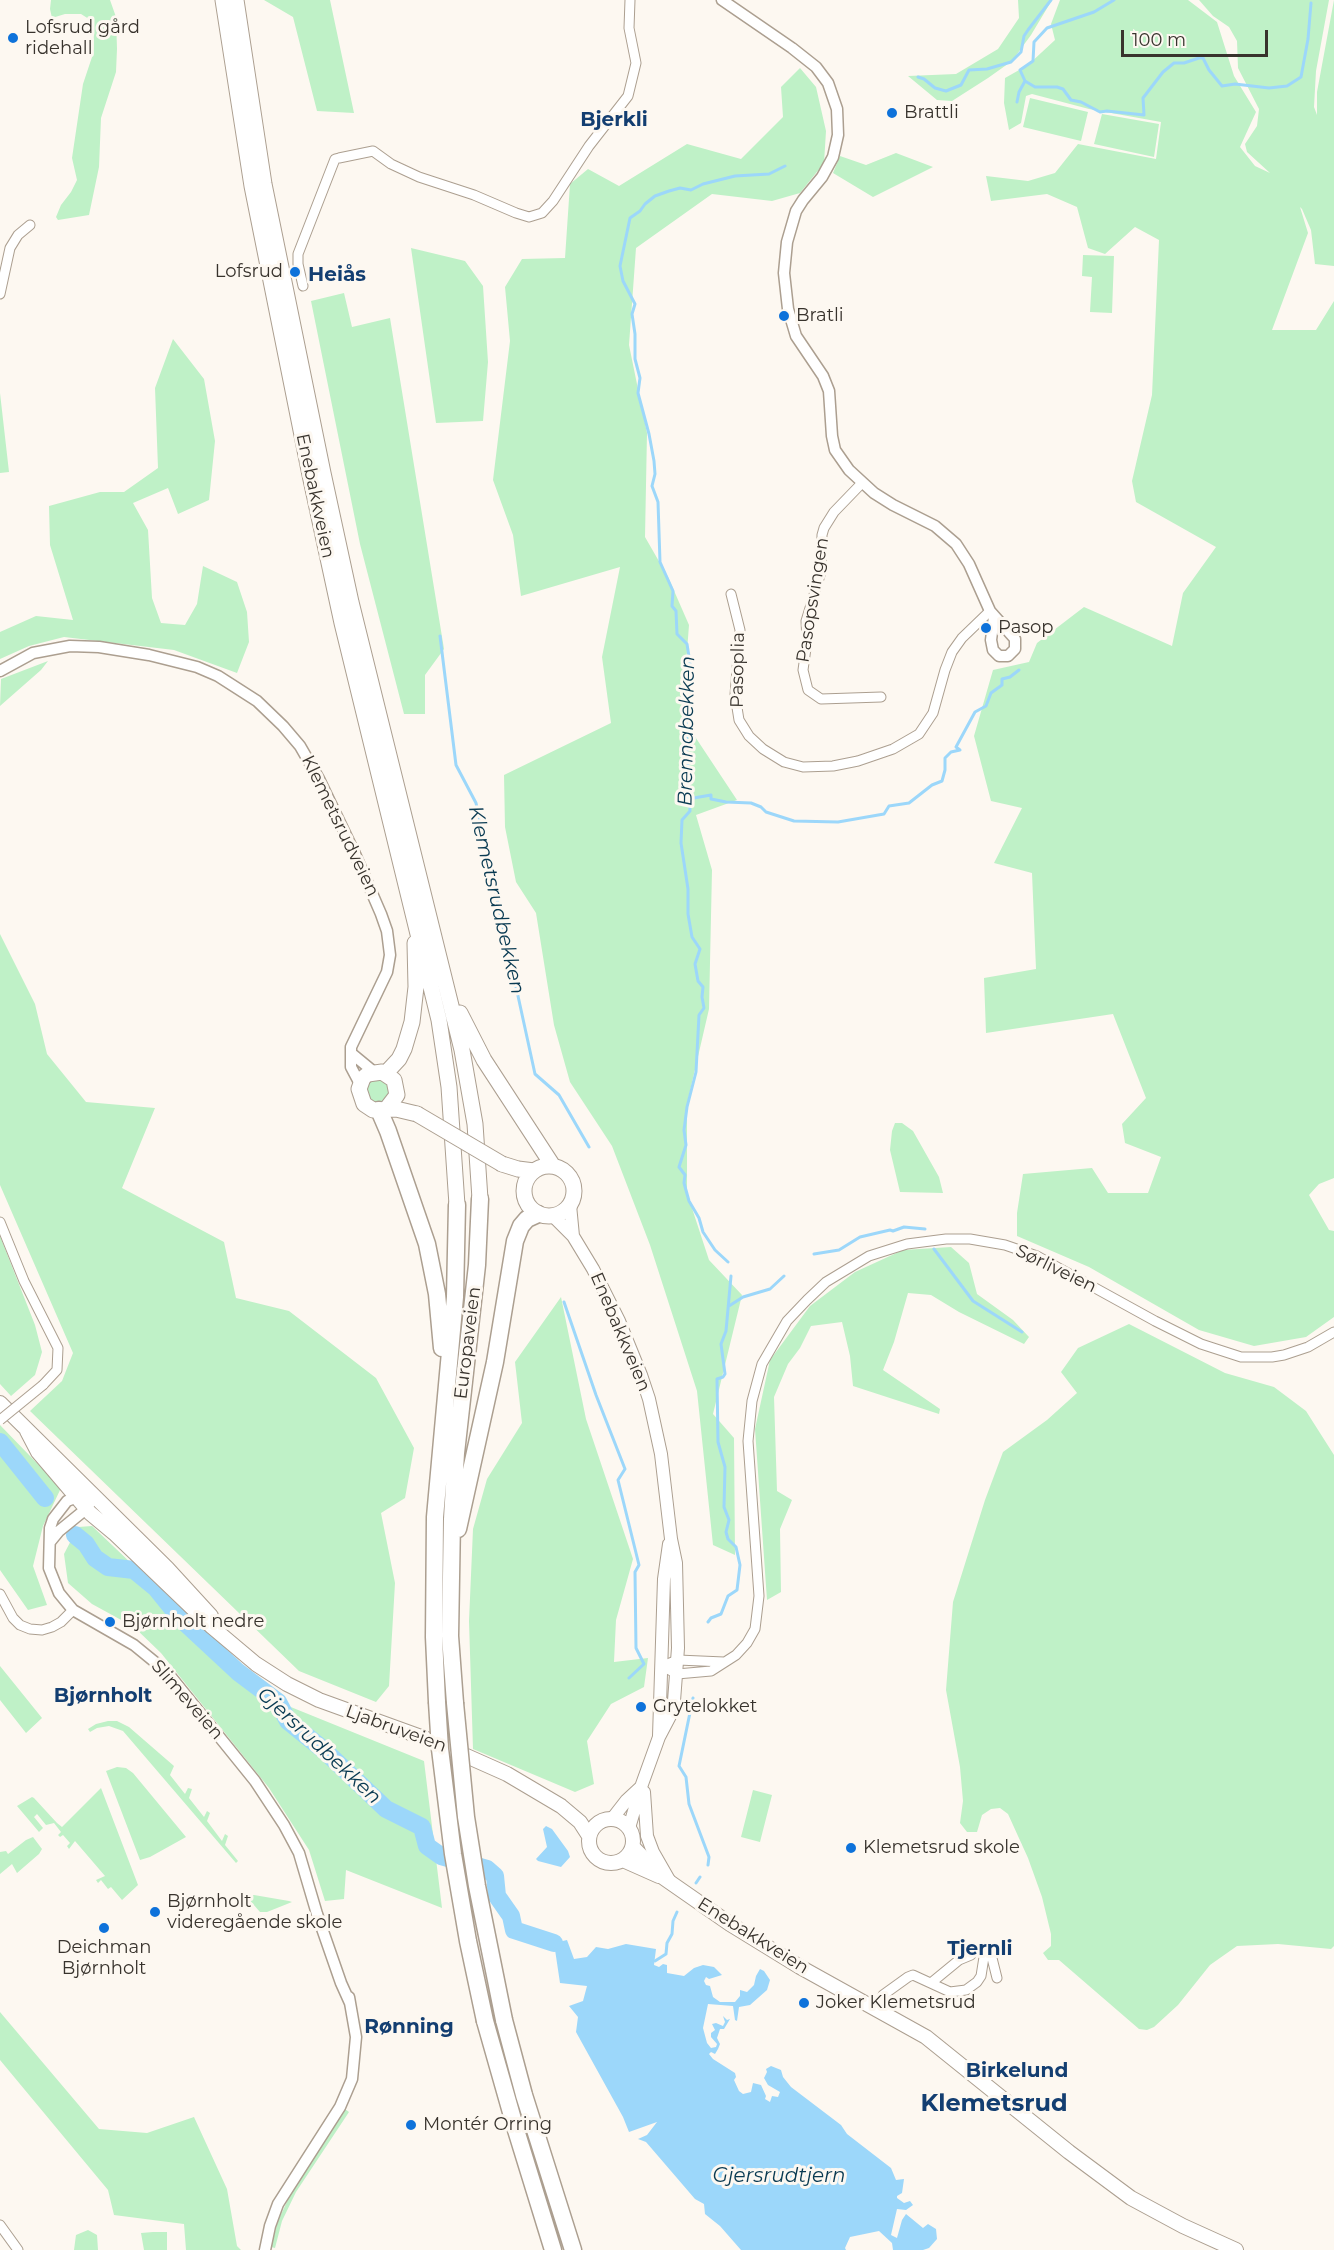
<!DOCTYPE html>
<meta charset="utf-8">
<style>
body{margin:0}
#map{position:relative;width:1334px;height:2250px;overflow:hidden;background:#fdf8f1;font-family:Montserrat,sans-serif}
canvas{display:block}
.scale{position:absolute;left:1121px;top:30px;width:147px;height:27px;box-sizing:border-box;border:3px solid #38332d;border-top:0;padding-left:8px;font-size:18px;line-height:21px;white-space:nowrap;color:#38332d;-webkit-text-stroke:4px #fdf8f1;paint-order:stroke}
</style>
<div id="map">
<canvas width="1334" height="2250"></canvas>
<div class="scale">100 m</div>
</div>
<script>
const g = document.querySelector('canvas').getContext('2d');
g.lineJoin = 'round';
function paint(path, color) { g.fillStyle = color; g.fill(path, 'evenodd'); }
const shape = rows => new Path2D(rows.map(r => 'M' + r).join(''));
function trace(path, color, width, dash) { g.strokeStyle = color; g.lineWidth = width; g.lineCap = dash ? 'butt' : 'round'; g.setLineDash(dash || []); g.stroke(path); }
function label(font, color, halo, rows, align = 'center') {
  g.font = font + ' Montserrat,sans-serif'; g.lineWidth = 6; g.setLineDash([]); g.textBaseline = 'middle'; g.strokeStyle = halo; g.fillStyle = color; for (const [text, x, y, turn = 0] of rows) {
    g.save(); g.translate(x, y); g.rotate((+turn || 0) * Math.PI / 180); g.textAlign = isNaN(turn) ? turn : align; if (halo) g.strokeText(text, 0, 0); g.fillText(text, 0, 0); g.restore();
  }
}
paint(shape([
 [51,0,110,0,116,17,117,49,116,72,101,118,99,167,89,215,58,220,56,217,61,205,71,192,77,180,72,158,83,84,93,54,94,33,92,21,81,14,65,14,52,18,50,9],
 [264,0,330,0,354,113,317,111,293,17],
 [1018,0,1052,0,1031,35,1012,61,988,78,952,101,937,100,908,76,956,74,998,49,1019,18],
 [1060,0,1188,0,1217,22,1234,76,1256,112,1240,147,1255,166,1270,173,1247,152,1245,144,1257,126,1259,109,1238,68,1237,41,1229,27,1213,16,1199,0,1329,0,1316,71,1314,107,1317,115,1317,92,1334,0,1334,266,1315,264,1311,230,1302,209,1300,207,1308,233,1272,330,1316,330,1334,301,1334,1178,1319,1184,1309,1195,1329,1230,1334,1231,1334,1317,1306,1337,1254,1346,1199,1330,1089,1267,1017,1236,1017,1213,1023,1174,1092,1168,1108,1193,1148,1193,1161,1157,1125,1143,1122,1124,1146,1098,1113,1014,986,1033,984,978,1036,969,1032,873,994,863,1022,808,991,801,974,736,993,670,1029,662,1037,643,1084,607,1172,646,1183,593,1216,547,1136,502,1132,481,1152,395,1159,240,1135,227,1105,254,1088,248,1077,207,1047,194,991,201,986,176,1028,181,1055,173,1078,144,1156,159,1161,122,1089,109,1032,94,1026,96,1021,123,1009,130,1004,103,1005,78,1028,65,1055,40,1051,24],
 [800,68,816,87,826,131,824,163,800,193,772,201,712,194,636,248,629,345,647,433,645,537,668,577,689,625,682,717,737,800,696,815,712,870,709,1009,687,1104,687,1193,709,1260,742,1295,713,1414,734,1438,735,1555,713,1545,697,1391,650,1245,612,1146,570,1082,554,1025,536,913,516,882,505,827,504,775,611,723,602,657,620,567,521,596,513,535,493,480,510,341,505,287,522,259,565,258,570,184,588,169,619,186,687,144,741,159,783,117,781,87],
 [1030,98,1088,112,1081,141,1023,127],
 [1102,114,1159,124,1154,157,1094,144],
 [896,153,933,167,873,197,833,173,840,156,866,165],
 [411,248,465,261,483,286,488,362,483,421,436,423],
 [1083,255,1114,256,1112,313,1090,312,1092,277,1082,276],
 [344,293,352,327,390,318,444,649,425,675,425,714,404,714,360,544,311,301],
 [173,339,204,379,215,441,209,500,178,514,168,488,133,503,148,530,152,598,161,623,185,625,197,604,203,566,237,582,247,612,249,642,237,673,174,650,64,637,29,646,0,659,0,632,36,616,73,620,50,545,49,506,100,492,124,492,158,468,155,388],
 [0,393,9,472,0,473],
 [48,661,41,670,0,706,1,679],
 [0,934,35,1004,47,1054,86,1102,155,1108,122,1188,224,1242,236,1298,289,1311,376,1378,414,1448,405,1498,381,1513,395,1583,389,1686,376,1702,299,1671,30,1411,62,1381,73,1353,0,1185],
 [374,1078,387,1082,390,1093,384,1102,375,1103,366,1097,367,1083],
 [895,1123,902,1123,913,1131,939,1177,943,1193,900,1192,890,1150,892,1131],
 [0,1236,35,1325,42,1352,35,1375,11,1396,0,1384],
 [951,1247,969,1263,977,1294,1013,1320,1029,1337,1024,1344,959,1312,931,1295,908,1293,894,1342,883,1370,940,1409,939,1414,853,1386,850,1356,842,1322,811,1326,800,1348,788,1364,774,1397,777,1491,792,1500,780,1529,781,1592,767,1600,755,1429,770,1360,810,1306,855,1272,903,1250],
 [561,1297,586,1419,633,1559,616,1620,614,1662,648,1658,644,1687,611,1704,587,1741,594,1784,575,1792,473,1749,469,1621,473,1529,487,1479,522,1423,515,1362],
 [1129,1324,1225,1373,1274,1387,1306,1411,1334,1455,1334,1946,1331,1949,1278,1944,1237,1946,1210,1965,1178,2005,1154,2027,1147,2030,1139,2029,1059,1960,1048,1960,1043,1953,1051,1946,1051,1934,1042,1897,1028,1858,1008,1814,1000,1808,991,1809,982,1815,977,1832,967,1832,960,1823,963,1801,960,1767,946,1690,953,1602,985,1500,1003,1452,1047,1420,1077,1393,1061,1372,1078,1348],
 [0,1425,61,1488,43,1526,33,1566,47,1605,28,1610,0,1570],
 [92,1526,276,1701,424,1761,442,1908,346,1870,344,1899,325,1901,309,1850,269,1788,161,1653,134,1627,92,1604,68,1583,64,1554,78,1527],
 [0,1666,42,1718,26,1733,0,1700],
 [108,1721,117,1721,129,1727,174,1766,170,1775,185,1794,188,1788,192,1789,189,1798,204,1817,207,1811,210,1813,207,1821,222,1841,225,1834,228,1836,225,1845,238,1861,236,1863,123,1731,109,1726,97,1728,90,1732,88,1729,96,1724],
 [117,1767,126,1768,133,1773,186,1837,150,1857,140,1860,106,1771],
 [101,1788,138,1885,122,1900,111,1887,108,1889,101,1880,98,1883,96,1880,105,1876,75,1841,69,1849,67,1846,70,1843,63,1835,60,1837,58,1835,61,1832,54,1823,46,1825,37,1814,34,1817,43,1828,39,1832,17,1806,32,1797,34,1798,57,1823,62,1827],
 [753,1790,772,1795,760,1842,741,1837],
 [33,1837,42,1849,39,1854,17,1873,12,1864,0,1874,0,1852,6,1851,8,1854,26,1840],
 [254,1895,289,1901,292,1902,267,1912,260,1912,246,1896],
 [0,2012,99,2129,147,2133,194,2117,227,2189,237,2246,241,2250,186,2250,184,2224,114,2215,108,2190,0,2060],
 [345,2109,349,2112,296,2192,282,2221,275,2248,271,2247,278,2221,291,2193],
 [88,2230,97,2235,98,2250,74,2250,76,2235],
 [153,2232,167,2232,167,2250,144,2250,141,2233]
]), '#bff1c7');
paint(shape([
 [546,1826,552,1829,568,1851,570,1857,561,1867,538,1861,536,1859,547,1847,543,1829],
 [567,1940,574,1959,587,1957,596,1947,608,1949,626,1944,656,1949,654,1965,659,1967,663,1964,667,1965,667,1973,684,1976,694,1968,703,1965,714,1967,722,1975,709,1979,706,1977,704,1981,706,1985,710,1986,713,1997,720,2002,735,2002,740,1996,740,1990,747,1992,754,1985,756,1976,760,1969,764,1971,770,1980,767,1990,750,2005,739,2007,737,2021,735,2020,733,2006,708,2004,703,2028,707,2043,711,2048,716,2047,717,2044,711,2037,711,2033,715,2030,712,2024,716,2023,723,2026,725,2022,723,2016,727,2020,730,2019,724,2029,720,2029,717,2038,720,2044,718,2049,715,2054,711,2052,709,2054,713,2059,735,2073,736,2077,734,2080,739,2091,743,2094,751,2092,753,2083,761,2085,766,2096,765,2099,770,2102,772,2096,778,2097,780,2092,768,2085,764,2078,767,2072,766,2069,771,2066,781,2070,783,2077,791,2087,841,2125,847,2134,891,2168,896,2180,904,2179,902,2193,897,2196,897,2198,904,2203,910,2201,913,2205,906,2210,897,2209,891,2235,897,2238,902,2220,906,2214,923,2228,928,2224,936,2229,937,2239,929,2248,923,2250,893,2250,892,2243,879,2231,850,2237,845,2248,846,2250,741,2250,720,2226,705,2214,704,2204,695,2199,646,2142,638,2139,647,2135,657,2122,629,2132,623,2117,576,2032,578,2017,569,2006,583,2001,587,1986,560,1983,554,1943]
]), '#9cd7fa');
trace(shape([
 [918,77,924,79,935,88,946,91,961,85,969,70,987,69,1011,62,1021,52,1024,36,1028,30,1051,0],
 [1025,81,1020,70,1033,61,1034,42,1047,28,1094,12,1114,0],
 [1017,102,1019,92,1025,81,1035,87,1057,87,1063,89,1071,100,1081,102,1100,112,1107,111,1144,115,1143,98,1163,72,1174,63,1184,63,1199,58,1203,58,1209,70,1222,86,1235,84,1269,88,1287,86,1301,77,1308,39,1311,3],
 [440,636,456,765,476,803,535,1074,559,1095,589,1147],
 [688,799,711,795,711,799,726,802,751,803,761,807,766,812,794,821,838,822,884,814,889,806,909,803,932,785,942,781,945,770,945,758,951,752,960,750,956,747,975,712,986,706,991,693,1002,685,1002,679,1010,677,1019,670],
 [934,1249,973,1301,1022,1332],
 [814,1254,839,1250,860,1237,890,1230,893,1231,904,1227,925,1229],
 [728,1262,715,1250,703,1232,699,1218,689,1201,684,1183,685,1175,679,1167,686,1145,684,1130,687,1107,696,1072,699,1015,704,1008,702,997,703,987,698,981,695,964,700,949,692,937,688,914,688,889,681,843,682,820,690,811,685,700,690,663,687,644,677,634,676,611,672,606,673,591,660,562,658,502,652,486,655,474,654,461,649,434,638,393,640,378,635,359,635,334,632,314,635,304,623,281,620,266,630,218,640,211,645,204,655,196,669,191,680,188,691,190,703,184,735,176,769,174,785,166],
 [564,1302,596,1395,625,1469,618,1480,639,1565,635,1572,636,1648,644,1664,629,1678],
 [729,1306,743,1297,770,1289,784,1276],
 [708,1622,711,1618,721,1614,728,1596,737,1590,740,1565,736,1547,728,1539,726,1532,729,1520,724,1507,725,1467,718,1442,717,1379,723,1377,725,1374,721,1344,726,1331,731,1276],
 [693,1698,679,1766,686,1777,689,1804,709,1857,708,1865],
 [696,1883,700,1877],
 [655,1961,666,1954,667,1943,672,1934,673,1921,677,1912]
]), '#9cd7fa', 3);
trace(shape([
 [0,1442,45,1498],
 [75,1535,86,1544,95,1558,108,1567,134,1570,156,1588,181,1619,238,1672,278,1702,288,1721,325,1751,386,1809,422,1827,427,1846,441,1856,487,1869,495,1876,497,1896,511,1916,514,1930,554,1943]
]), '#9cd7fa', 18);
const minor = shape([
 [303,286,298,264,298,254,335,159,339,158,373,151,391,164,419,177,474,195,516,213,529,217,542,213,553,201,589,146,628,96,636,63,629,28,630,0],
 [0,294,10,248,18,235,30,225],
 [862,483,834,512,824,528,822,535,821,572,806,621,807,641,803,670,808,690,821,699,881,697],
 [731,594,740,630,735,695,739,720,749,736,763,749,784,762,803,767,833,766,858,761,893,749,919,734,933,713,945,670,952,652,962,638,990,611],
 [0,1222,24,1281,58,1348,57,1370,43,1385],
 [0,1594,13,1618,20,1625,30,1629,42,1630,52,1627,61,1622,73,1610],
 [724,1662,678,1660,662,1666,677,1674,711,1671,736,1655,747,1643,755,1629,759,1596,748,1441,752,1401,762,1364,787,1321,807,1300,826,1282,869,1256,907,1244,946,1239,970,1239,1005,1245,1037,1256,1155,1321,1201,1344,1241,1357,1272,1357,1284,1355,1308,1347,1334,1332],
 [931,1983,959,1960,971,1955],
 [883,1995,908,1977,913,1975,950,1992,966,1990,977,1982,981,1976,984,1957,988,1952,991,1954,997,1978],
 [0,2225,18,2250]
]);
const tertiary = shape([
 [722,0,792,48,816,67,828,83,837,109,838,135,833,157,822,177,803,200,796,211,787,242,784,273,788,309,796,336,823,376,829,391,832,436,835,450,849,470,874,493,893,505,935,526,956,544,969,564,990,611,1015,639,1015,649,1008,656,999,656,993,650,991,640,994,617],
 [0,671,33,653,70,646,99,647,149,655,197,667,218,676,257,701,283,726,300,746,319,779,355,854,381,914,387,931,390,955,387,972,351,1047,351,1067,360,1084],
 [351,1053,374,1072],
 [83,1495,67,1501,53,1519,50,1528,49,1568,59,1593,73,1610,134,1645,167,1672,255,1781,284,1825,299,1853,317,1914,341,1983,350,2003],
 [50,1542,59,1531,86,1509,90,1503],
 [265,2250,270,2226,278,2204,340,2107,352,2079,356,2037,349,1997]
]);
const secondary = shape([
 [570,1205,573,1236],
 [553,1216,573,1236,593,1269,619,1321,641,1375,649,1399,661,1454,671,1539,676,1563,678,1648,674,1701,670,1716,659,1737,641,1787,629,1828],
 [659,1736,664,1579,669,1544],
 [644,1792,647,1836,653,1852,669,1880],
 [612,1819,626,1801,640,1788]
]);
const primary = shape([
 [0,1403,167,1568,211,1616],
 [27,1431,38,1452,90,1513,114,1533,212,1627,256,1664,287,1684,319,1700,435,1742,507,1774,561,1806,580,1822,589,1836],
 '589 1841a22 22 0 1 1 44 0a22 22 0 1 1-44 0Z',
 [633,1847,661,1876,730,1924,800,1967,926,2037,1069,2152,1131,2198,1183,2226,1236,2250],
 [623,1860,659,1876]
]);
const trunk = shape([
 [223,0,252,186,310,475,342,623,439,1020,449,1087,457,1205],
 [236,0,264,184,323,473,351,602,462,1050,475,1124,480,1199],
 [460,1013,484,1060,553,1166],
 [386,1073,399,1059,404,1049,412,1022,416,987,415,943],
 [387,1108,397,1095,394,1080,382,1072,368,1074,363,1078,359,1089,364,1104,373,1110,396,1109,417,1114],
 [502,1164,518,1169,534,1171],
 '524 1191a25 25 0 1 1 50 0a25 25 0 1 1-50 0Z'
]);
const motorway = shape([
 [379,1110,388,1131,427,1244,437,1294,442,1348],
 [458,1529,495,1362,515,1241,521,1226,527,1219,538,1214],
 [437,1702,434,1637,435,1517,455,1297,457,1205],
 [455,1703,450,1636,452,1519,456,1453,477,1265,480,1199],
 [504,2020,524,2095,573,2250],
 [485,2021,516,2130,553,2250]
]);
trace(minor, '#ac9f90', 11);
trace(tertiary, '#ac9f90', 13);
trace(secondary, '#ac9f90', 14);
trace(primary, '#ac9f90', 16);
trace(trunk, '#ac9f90', 17);
trace(motorway, '#ac9f90', 19);
trace(minor, '#fff', 9);
trace(tertiary, '#fff', 10);
trace(secondary, '#fff', 12);
trace(primary, '#fff', 14);
trace(trunk, '#fff', 15);
trace(motorway, '#fff', 16);
const minorBridge = shape([
 [0,1420,43,1385]
]);
const trunkBridge = shape([
 [417,1114,502,1164]
]);
const motorwayBridge = shape([
 [437,1702,440,1749,453,1854,468,1941,485,2021],
 [455,1703,466,1817,477,1886,504,2020]
]);
trace(minorBridge, '#ac9f90', 11, []);
trace(trunkBridge, '#ac9f90', 17, []);
trace(motorwayBridge, '#ac9f90', 19, []);
trace(minorBridge, '#fff', 9);
trace(trunkBridge, '#fff', 15);
trace(motorwayBridge, '#fff', 16);
for (const [x, y, r, color] of [
 [13,38,6,"#0e72da"],
 [892,113,6,"#0e72da"],
 [295,272,6,"#0e72da"],
 [784,316,6,"#0e72da"],
 [986,628,6,"#0e72da"],
 [110,1622,6,"#0e72da"],
 [641,1707,6,"#0e72da"],
 [851,1848,6,"#0e72da"],
 [155,1912,6,"#0e72da"],
 [104,1928,6,"#0e72da"],
 [804,2003,6,"#0e72da"],
 [411,2125,6,"#0e72da"]
]) { const dot = new Path2D(); dot.arc(x, y, r, 0, 2 * Math.PI); g.fillStyle = color; g.fill(dot); trace(dot, '#fdf8f1', 2); }
label('18px', '#38332d', '#fdf8f1', [
 ["Lofsrud gård",25,28],
 ["ridehall",25,49],
 ["Brattli",904,113],
 ["Lofsrud",283,272,"right"],
 ["Bratli",796,316],
 ["Pasop",998,628],
 ["Bjørnholt nedre",122,1622],
 ["Grytelokket",653,1707],
 ["Klemetsrud skole",863,1848],
 ["Bjørnholt",167,1902],
 ["videregående skole",167,1923],
 ["Deichman",104,1948,"center"],
 ["Bjørnholt",104,1969,"center"],
 ["Joker Klemetsrud",816,2003],
 ["Montér Orring",423,2125]
], 'left');
label('18px', '#38332d', '#fdf8f1', [
 ["Enebakkveien",315,496,78],
 ["Pasopsvingen",813,600,-81],
 ["Pasoplia",738,670,-89],
 ["Klemetsrudveien",340,826,64],
 ["Sørliveien",1056,1269,26],
 ["Enebakkveien",620,1332,67],
 ["Europaveien",468,1343,-83],
 ["Slimeveien",187,1700,49],
 ["Ljabruveien",396,1729,20],
 ["Enebakkveien",753,1936,32]
]);
label('bold 20px', '#133e71', '#fdf8f1', [
 ["Bjerkli",614,120],
 ["Heiås",337,275],
 ["Bjørnholt",103,1696],
 ["Tjernli",980,1949],
 ["Rønning",409,2027],
 ["Birkelund",1017,2071]
]);
label('italic 20px', '#093a52', '#fdf8f1', [
 ["Brennabekken",687,731,-89],
 ["Klemetsrudbekken",496,900,77],
 ["Gjersrudbekken",319,1746,43],
 ["Gjersrudtjern",779,2176]
]);
label('bold 24px', '#133e71', '#fdf8f1', [
 ["Klemetsrud",994,2104]
]);
</script>
